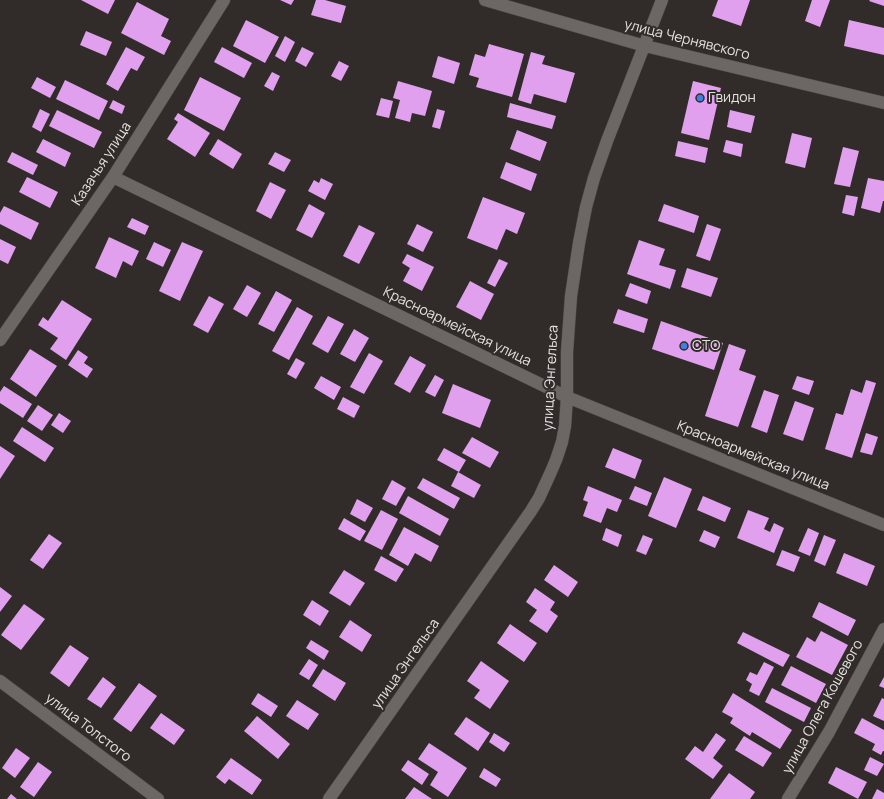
<!DOCTYPE html>
<meta charset="utf-8">
<style>
body{margin:0}
canvas{display:block;background:#312c2a}
</style>
<canvas width="884" height="799"></canvas>
<script>
const g = document.querySelector('canvas').getContext('2d');
g.lineJoin = 'round';
function paint(path, color) { g.fillStyle = color; g.fill(path, 'evenodd'); }
const shape = rows => new Path2D(rows.map(r => 'M' + r).join(''));
function trace(path, color, width, dash) { g.strokeStyle = color; g.lineWidth = width; g.lineCap = dash ? 'butt' : 'round'; g.setLineDash(dash || []); g.stroke(path); }
function label(font, color, halo, rows, align = 'center') {
  g.font = font + ' Manrope,sans-serif'; g.lineWidth = 4; g.setLineDash([]); g.textBaseline = 'middle'; g.strokeStyle = halo; g.fillStyle = color; for (const [text, x, y, turn = 0] of rows) {
    g.save(); g.translate(x, y); g.rotate((+turn || 0) * Math.PI / 180); g.textAlign = isNaN(turn) ? turn : align; if (halo) g.strokeText(text, 0, 0); g.fillText(text, 0, 0); g.restore();
  }
}
paint(shape([
 [81,0,115,0,108,14],
 [280,0,294,0,291,5],
 [316,0,325,0,346,6,341,23,311,15],
 [718,0,750,0,741,26,712,16],
 [812,0,830,0,820,27,805,21],
 [870,0,884,0,884,6,869,1],
 [137,2,169,19,161,36,171,41,164,55,121,33],
 [246,20,279,37,265,63,233,46],
 [849,20,884,28,884,55,844,46],
 [86,31,112,42,106,56,80,45],
 [285,36,295,42,285,62,275,56],
 [489,44,524,54,512,97,476,87,479,78,469,75,475,54,485,57],
 [126,47,145,57,137,71,131,68,118,91,106,84],
 [222,47,252,63,244,78,214,62],
 [302,47,314,53,306,67,295,61],
 [531,52,545,56,542,64,575,73,566,103,534,94,531,104,518,100],
 [438,56,460,63,454,84,432,77],
 [339,61,349,66,341,81,331,76],
 [272,72,280,76,273,91,264,86],
 [37,77,56,87,50,98,31,88],
 [200,77,241,98,224,131,184,110],
 [65,80,108,101,99,120,56,99],
 [398,81,432,91,425,116,412,113,410,122,395,118,400,100,393,98],
 [693,81,721,88,709,140,681,133],
 [381,98,393,101,389,118,376,115],
 [113,100,125,106,122,114,109,108],
 [510,103,556,116,552,129,507,117],
 [40,109,50,114,41,132,32,127],
 [437,109,445,111,440,129,432,127],
 [57,110,102,132,94,148,49,126],
 [730,110,755,116,751,133,727,127],
 [178,113,210,133,195,157,167,139,178,122,174,119],
 [517,130,547,142,540,161,510,149],
 [792,133,812,138,805,168,785,163],
 [43,139,71,153,65,167,36,152],
 [218,139,242,154,233,169,209,154],
 [726,140,743,144,741,157,723,152],
 [678,141,708,148,705,163,675,156],
 [843,147,859,151,850,187,834,184],
 [12,152,38,165,33,175,7,162],
 [275,152,291,160,284,172,268,164],
 [506,162,537,174,531,191,500,178],
 [27,177,58,192,50,208,19,192],
 [321,178,333,184,325,200,308,191,314,180,319,183],
 [868,178,884,181,884,201,883,201,880,213,861,208],
 [270,182,286,190,271,219,256,211],
 [846,195,858,197,854,216,842,213],
 [483,197,525,213,517,234,506,229,497,250,467,238],
 [309,204,325,213,312,238,296,230],
 [664,204,699,216,694,233,658,221],
 [4,206,39,223,31,240,0,224,0,213],
 [132,218,149,226,145,235,127,227],
 [417,224,433,232,423,252,407,244],
 [707,224,721,229,710,261,696,256],
 [359,225,375,233,359,264,343,256],
 [109,237,139,251,132,266,123,261,116,278,95,268],
 [0,239,16,247,8,264,0,260],
 [639,240,665,249,659,265,676,270,670,289,627,274],
 [154,242,171,250,163,267,146,259],
 [182,242,203,251,180,301,159,291],
 [407,254,434,267,422,291,403,281,410,268,402,263],
 [499,259,508,263,495,287,487,283],
 [687,268,718,278,711,297,681,287],
 [470,281,494,294,481,320,456,307],
 [630,283,651,291,647,304,625,296],
 [247,285,261,293,247,317,233,309],
 [276,291,292,300,274,332,258,324],
 [209,296,224,304,208,333,193,325],
 [62,300,92,319,66,360,50,349,58,338,38,325,43,317,48,321],
 [297,307,313,316,289,360,272,351],
 [618,309,648,319,644,333,613,323],
 [328,316,344,324,328,353,312,344],
 [661,321,723,343,714,370,652,349],
 [354,329,369,338,355,362,340,354],
 [729,344,746,350,739,370,756,376,738,427,705,416],
 [30,349,57,366,36,397,10,379],
 [78,350,88,357,84,363,93,369,87,378,68,365],
 [369,353,383,361,364,394,350,387],
 [410,356,426,365,410,393,394,384],
 [296,358,305,363,296,379,287,374],
 [435,375,444,380,435,397,425,392],
 [321,376,341,387,334,400,314,388],
 [797,376,814,381,809,395,792,389],
 [866,380,876,383,852,458,825,449,836,413,843,415,851,389,862,393],
 [453,384,491,400,480,428,442,413],
 [4,386,32,404,23,418,0,403,0,392],
 [764,390,779,395,767,433,751,427],
 [343,397,360,406,354,418,337,409],
 [795,401,814,408,803,441,783,434],
 [38,405,53,415,42,431,27,421],
 [59,413,71,421,63,433,51,425],
 [22,427,54,448,45,462,13,441],
 [866,433,878,437,872,455,860,452],
 [472,437,499,452,490,468,462,453],
 [0,446,15,456,0,479],
 [444,448,466,460,459,472,437,460],
 [613,448,642,460,635,479,605,467],
 [458,472,481,485,474,498,451,486],
 [664,477,692,489,676,528,648,516],
 [423,478,460,498,454,509,417,488],
 [392,480,406,488,396,506,382,499],
 [588,486,622,500,617,512,607,508,601,523,583,516,588,502,583,500],
 [635,486,652,493,647,506,629,499],
 [408,496,449,519,440,536,399,513],
 [703,496,731,508,725,522,697,510],
 [357,499,373,508,365,522,350,514],
 [381,510,398,519,382,550,364,541],
 [748,510,769,518,764,529,770,532,774,523,784,528,774,553,737,538],
 [344,518,366,531,360,541,338,529],
 [404,527,439,546,431,562,415,553,408,566,389,555],
 [606,528,622,535,618,547,602,540],
 [808,528,819,533,810,556,798,551],
 [704,530,720,537,715,548,699,541],
 [49,534,62,543,43,569,30,560],
 [643,535,653,539,646,555,636,551],
 [824,535,836,540,825,566,814,561],
 [782,550,800,557,794,572,776,565],
 [844,553,875,566,867,586,836,573],
 [381,556,404,569,396,582,374,570],
 [554,565,578,582,568,597,544,580],
 [344,570,365,583,350,606,329,593],
 [0,587,12,596,0,612],
 [535,588,555,602,550,610,558,616,547,633,529,621,537,610,526,602],
 [312,600,329,611,320,626,303,615],
 [819,602,856,620,848,636,812,617],
 [24,604,45,619,21,650,1,635],
 [350,620,372,635,362,652,339,637],
 [510,624,537,643,524,662,497,643],
 [821,631,848,645,832,675,796,657,807,637,815,642],
 [743,632,790,655,783,667,737,643],
 [311,640,329,651,324,660,306,648],
 [70,645,89,658,69,687,50,673],
 [309,659,318,665,309,680,299,674],
 [481,661,509,681,490,709,474,698,480,690,467,681],
 [764,662,774,667,759,696,749,691,752,684,746,680,750,672,757,675],
 [791,666,826,684,816,703,781,685],
 [323,669,346,683,335,701,312,686],
 [103,677,116,687,101,708,87,699],
 [884,677,884,688,879,686],
 [139,683,157,696,131,732,113,719],
 [772,688,811,708,804,722,765,702],
 [258,693,278,706,271,717,251,704],
 [733,693,792,730,780,749,752,732,750,736,730,723,733,718,722,712],
 [882,698,884,699,884,721,873,716],
 [297,700,319,714,308,730,286,716],
 [161,713,185,730,174,745,150,728],
 [257,716,290,744,278,759,244,731],
 [466,717,490,733,478,751,454,734],
 [862,718,884,730,884,751,883,751,881,755,872,750,875,744,854,733],
 [494,733,510,743,504,752,489,742],
 [716,733,726,740,713,758,723,766,713,779,685,759,695,746,703,752],
 [744,736,772,753,763,767,735,750],
 [429,743,467,768,448,797,430,785,438,772,418,759],
 [16,748,30,758,15,778,2,768],
 [870,757,884,764,877,776,864,770],
 [231,758,262,780,252,795,229,779,225,784,216,777],
 [408,760,429,774,422,785,401,770],
 [38,762,52,772,34,797,20,787],
 [836,767,867,782,858,799,828,783],
 [484,768,501,779,496,787,479,777],
 [729,773,755,792,750,799,710,799],
 [414,787,432,799,405,799],
 [877,789,884,793,884,799,872,799],
 [11,794,17,799,7,799]
]), '#e1a0ee');
const minor = shape([
 [485,0,645,46,884,103],
 [113,177,567,397,884,525],
 [0,340,113,177,224,0],
 [0,681,158,799],
 [329,799,531,511,539,498,550,474,556,460,562,442,565,426,567,397,567,352,571,296,579,243,586,207,594,178,607,141,662,0],
 [788,799,829,732,884,629]
]);
trace(minor, '#4e4a48', 13);
trace(minor, '#6c6765', 12);
for (const [x, y, r, color] of [
 [700,98,4,"#3f7fe0"],
 [684,346,4,"#3f7fe0"]
]) { const dot = new Path2D(); dot.arc(x, y, r, 0, 2 * Math.PI); g.fillStyle = color; g.fill(dot); trace(dot, '#312c2a', 1.5); }
label('14px', '#e5e2e0', '#312c2a', [
 ["улица Чернявского",687,40,14],
 ["Казачья улица",102,164,-57],
 ["Красноармейская улица",457,327,26],
 ["улица Энгельса",551,378,-87],
 ["Красноармейская улица",753,456,22],
 ["улица Энгельса",406,664,-55],
 ["улица Олега Кошевого",823,707,-61],
 ["улица Толстого",88,728,37]
]);
label('14px', '#e5e2e0', '#312c2a', [
 ["Гвидон",708,98],
 ["СТО",692,346]
], 'left');
</script>
